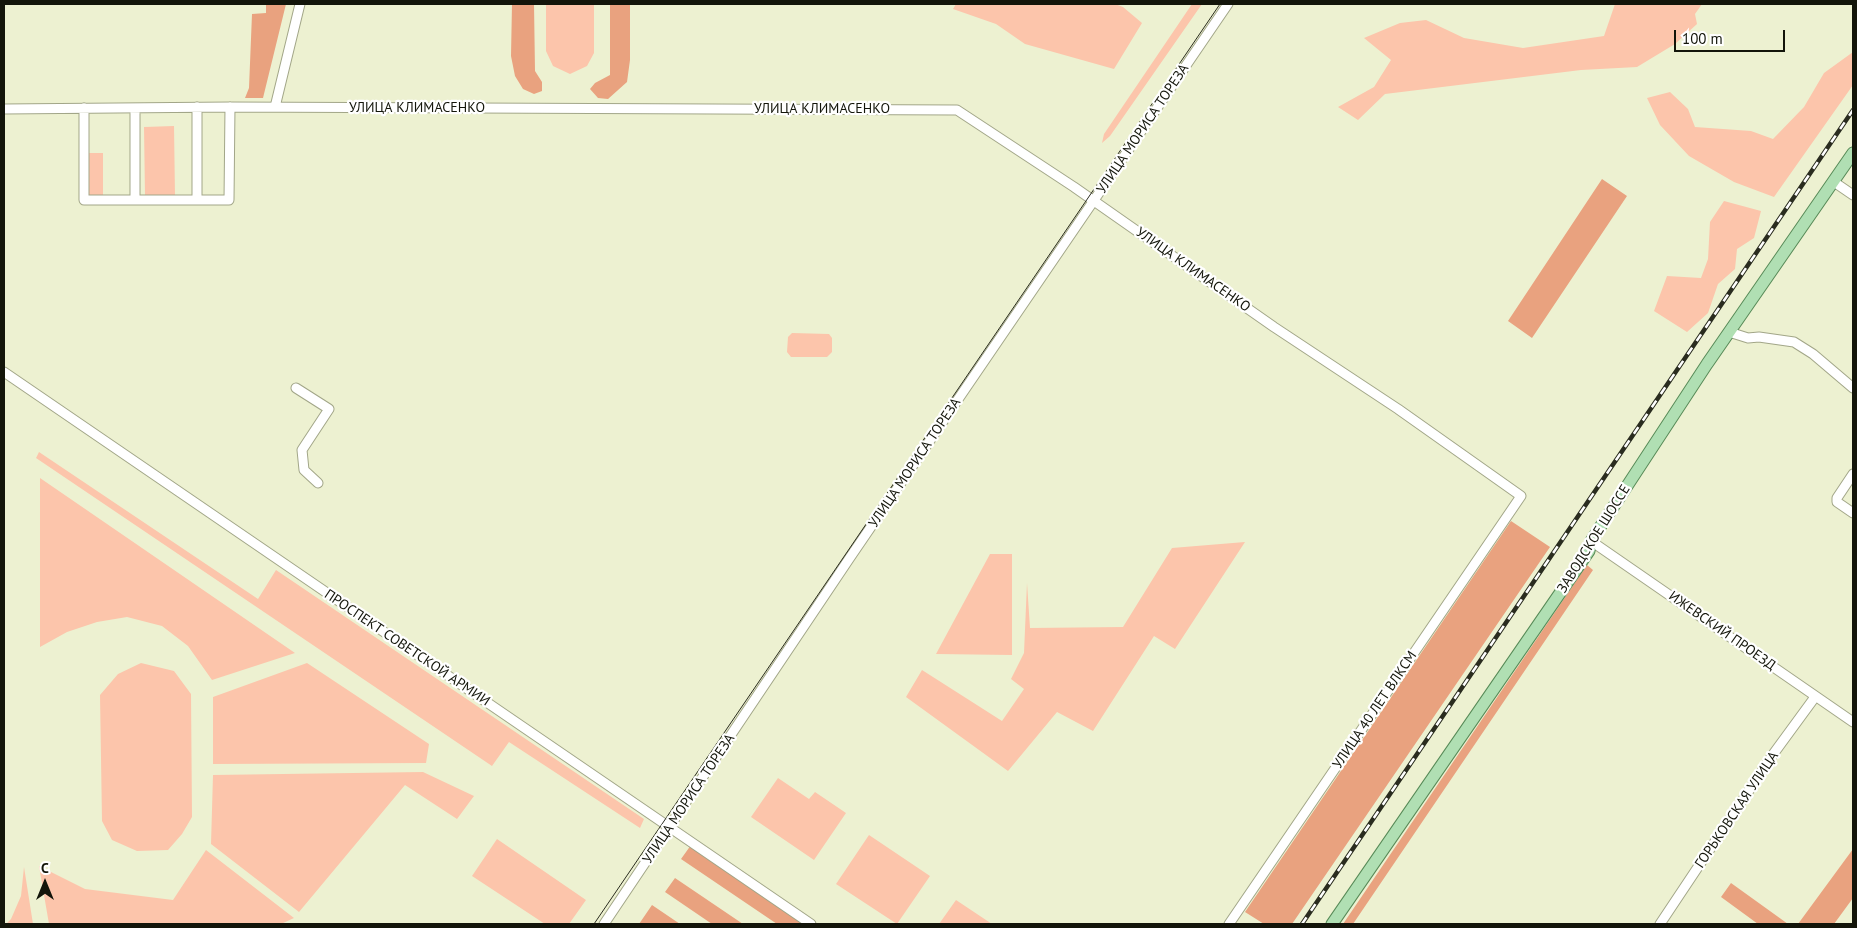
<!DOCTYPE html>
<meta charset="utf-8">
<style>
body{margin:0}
#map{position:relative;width:1857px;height:928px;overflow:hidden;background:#edf1d1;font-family:"PT Sans",sans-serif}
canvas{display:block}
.frame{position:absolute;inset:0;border:5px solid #13150a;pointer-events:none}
.north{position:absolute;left:20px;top:858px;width:50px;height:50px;-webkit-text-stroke:4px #fff;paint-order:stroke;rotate:0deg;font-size:14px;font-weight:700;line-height:20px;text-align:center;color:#13150a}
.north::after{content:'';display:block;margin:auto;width:18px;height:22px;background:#13150a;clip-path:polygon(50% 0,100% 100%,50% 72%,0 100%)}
.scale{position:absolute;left:1674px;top:30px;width:111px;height:22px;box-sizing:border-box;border:2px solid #13150a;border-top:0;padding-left:6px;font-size:15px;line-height:18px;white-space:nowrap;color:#13150a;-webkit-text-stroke:4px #fff;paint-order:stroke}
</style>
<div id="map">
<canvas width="1857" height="928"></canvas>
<div class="frame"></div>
<div class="north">С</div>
<div class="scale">100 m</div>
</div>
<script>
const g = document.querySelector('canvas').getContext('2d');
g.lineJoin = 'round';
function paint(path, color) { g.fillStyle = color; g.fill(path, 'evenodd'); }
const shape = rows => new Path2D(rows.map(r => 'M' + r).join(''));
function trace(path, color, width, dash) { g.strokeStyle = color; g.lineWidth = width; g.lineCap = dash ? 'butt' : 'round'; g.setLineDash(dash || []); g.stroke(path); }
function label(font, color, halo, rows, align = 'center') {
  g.font = font + ' "PT Sans",sans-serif'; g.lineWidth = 4.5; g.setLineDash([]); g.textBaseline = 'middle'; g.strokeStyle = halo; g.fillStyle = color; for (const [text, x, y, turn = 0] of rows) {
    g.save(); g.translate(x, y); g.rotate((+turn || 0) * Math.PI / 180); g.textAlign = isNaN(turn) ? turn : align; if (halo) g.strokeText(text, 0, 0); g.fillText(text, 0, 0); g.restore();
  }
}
paint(shape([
 [546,4,594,4,594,53,587,66,570,74,553,66,546,51],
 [956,4,1115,4,1123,7,1142,23,1114,69,1025,44,996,24,953,9],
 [1192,4,1202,4,1110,136,1102,143,1104,134],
 [1615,4,1702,4,1695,14,1697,24,1675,44,1637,67,1581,70,1385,94,1358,120,1338,107,1374,87,1391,60,1364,38,1400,23,1426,20,1464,38,1523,48,1604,36],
 [1853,52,1853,85,1774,197,1734,182,1689,156,1660,125,1647,98,1670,92,1688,109,1695,127,1751,131,1773,139,1804,107,1824,73],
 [174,126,175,196,145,195,144,127],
 [87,153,103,153,103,196,86,196],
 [1724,201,1761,211,1754,238,1737,249,1735,269,1718,284,1708,313,1687,332,1654,311,1667,276,1701,278,1708,259,1710,222],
 [792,333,829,334,832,338,832,352,827,357,791,357,787,352,788,337],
 [39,452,258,599,276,570,644,819,640,828,509,742,492,766,36,458],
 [40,478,295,653,212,680,188,646,162,626,127,617,97,622,67,632,40,647],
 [1245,542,1175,649,1154,636,1093,731,1057,712,1008,771,906,697,922,670,1002,721,1024,689,1011,679,1024,653,1027,583,1030,628,1123,627,1172,548],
 [990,554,1012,554,1012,655,936,654],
 [141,663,174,671,191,694,192,817,182,834,168,850,137,851,112,840,102,821,100,695,118,674],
 [307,663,429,744,426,763,213,764,213,697],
 [423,772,474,796,457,819,405,785,299,912,211,844,213,775],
 [778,778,809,799,815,792,846,813,814,860,751,817],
 [869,835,930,876,897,924,836,884],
 [497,839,586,900,569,924,545,924,472,876],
 [206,850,294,918,281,924,49,924,39,866,85,889,173,900],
 [24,867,33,924,6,924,11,919,21,896],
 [956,900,992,924,939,924]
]), '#fcc5ab');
paint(shape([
 [266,4,286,4,263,98,245,98,249,88,252,14,266,13],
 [512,4,534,4,535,71,542,82,542,91,534,94,523,89,515,76,511,56],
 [610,4,630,4,630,60,627,82,608,99,598,98,590,89,595,83,610,75],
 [1602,179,1627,196,1532,338,1508,321],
 [1511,521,1550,547,1292,924,1264,924,1245,912],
 [1587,565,1593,570,1353,924,1343,924],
 [691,845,807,924,777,924,681,859],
 [1853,849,1853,898,1834,924,1798,924],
 [675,878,743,924,712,924,665,892],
 [1731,883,1788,924,1758,924,1721,897],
 [652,905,680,924,639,924]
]), '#e9a27f');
const minor = shape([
 [197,107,197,200],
 [275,107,300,4],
 [84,108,84,200,229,200,230,107],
 [4,109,230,107,957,110,1074,187,1274,327,1398,409,1521,496,1229,924],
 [1834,182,1853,195],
 [135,200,135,108],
 [1729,332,1748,338,1759,337,1794,342,1813,354,1853,388],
 [4,372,811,924],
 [296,388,329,409,302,450,304,470,318,483],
 [1853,474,1837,498,1837,502,1853,513],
 [1591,541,1853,722],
 [604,924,849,559,1228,4],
 [1660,924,1774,753,1815,697]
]);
const major = shape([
 [1332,924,1589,551,1591,541,1707,364,1853,153]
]);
trace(minor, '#a2a688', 11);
trace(major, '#578a57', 13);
trace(minor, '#fff', 9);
trace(major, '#b0dfb3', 11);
trace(shape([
 [594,924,1220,4]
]), '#2a2c1f', 1);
const rail = shape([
 [1302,924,1853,110]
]);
trace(rail, '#2a2c1f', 4.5);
trace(rail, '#fff', 2.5, [8]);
label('14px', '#13150a', '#fff', [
 ["УЛИЦА КЛИМАСЕНКО",417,108],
 ["УЛИЦА КЛИМАСЕНКО",822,109],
 ["УЛИЦА МОРИСА ТОРЕЗА",1143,129,-56],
 ["УЛИЦА КЛИМАСЕНКО",1193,270,35],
 ["УЛИЦА МОРИСА ТОРЕЗА",915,463,-56],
 ["ЗАВОДСКОЕ ШОССЕ",1594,539,-58],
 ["ИЖЕВСКИЙ ПРОЕЗД",1722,631,35],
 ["ПРОСПЕКТ СОВЕТСКОЙ АРМИИ",407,648,34],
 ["УЛИЦА 40 ЛЕТ ВЛКСМ",1375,710,-56],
 ["УЛИЦА МОРИСА ТОРЕЗА",689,799,-56],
 ["ГОРЬКОВСКАЯ УЛИЦА",1737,810,-56]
]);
</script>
